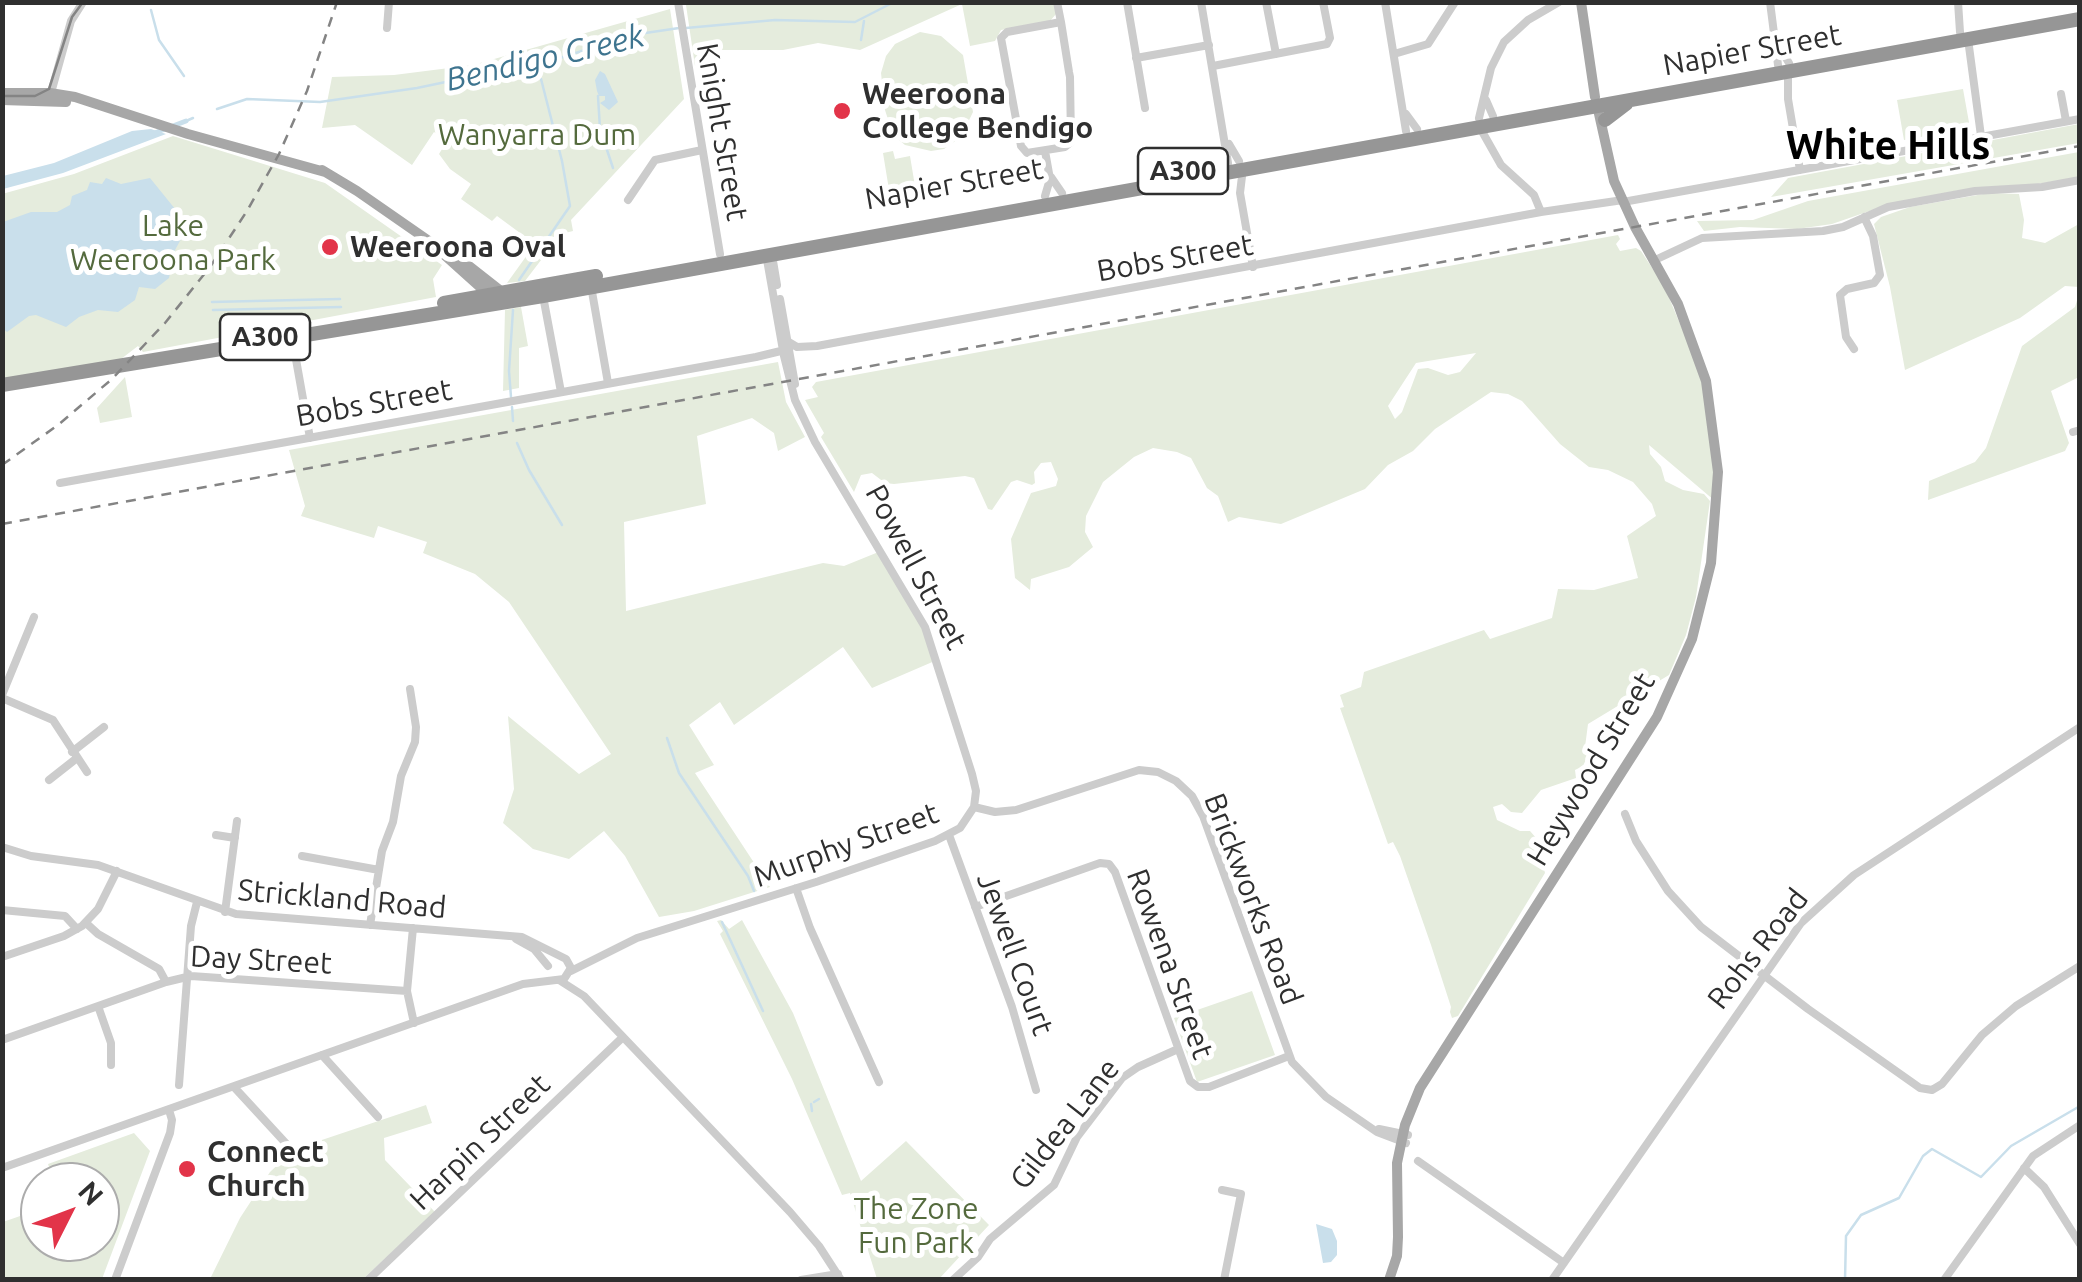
<!DOCTYPE html>
<style>
body{margin:0}
#map{position:relative;width:2082px;height:1282px;overflow:hidden;background:#fff;font-family:Ubuntu,sans-serif}
canvas{display:block}
.frame{position:absolute;inset:0;border:5px solid #2f2f2f;pointer-events:none}
.north{position:absolute;left:20px;top:1162px;width:100px;height:100px;box-sizing:border-box;background:#fff;border:2px solid #acacac;border-radius:50%;rotate:48deg;font-size:28px;font-weight:700;line-height:40px;text-align:center;color:#2f2f2f}
.north::after{content:'';display:block;margin:auto;width:35px;height:45px;background:#e23449;clip-path:polygon(50% 0,100% 100%,50% 72%,0 100%)}
</style>
<div id="map">
<canvas width="2082" height="1282"></canvas>
<div class="frame"></div>
<div class="north">N</div>
</div>
<script>
const g = document.querySelector('canvas').getContext('2d');
g.lineJoin = 'round';
function paint(path, color) { g.fillStyle = color; g.fill(path, 'evenodd'); }
const shape = rows => new Path2D(rows.map(r => 'M' + r).join(''));
function trace(path, color, width, dash) { g.strokeStyle = color; g.lineWidth = width; g.lineCap = dash ? 'butt' : 'round'; g.setLineDash(dash || []); g.stroke(path); }
function label(font, color, halo, rows, align = 'center') {
  g.font = font + ' Ubuntu,sans-serif'; g.lineWidth = 10; g.setLineDash([]); g.textBaseline = 'middle'; g.strokeStyle = halo; g.fillStyle = color; for (const [text, x, y, turn = 0] of rows) {
    g.save(); g.translate(x, y); g.rotate((+turn || 0) * Math.PI / 180); g.textAlign = isNaN(turn) ? turn : align; if (halo) g.strokeText(text, 0, 0); g.fillText(text, 0, 0); g.restore();
  }
}
paint(shape([
 [699,2,1054,2,1056,14,1050,21,1001,30,995,41,970,46,962,4,860,50,818,43,783,50,708,50,695,66,686,5],
 [670,9,684,99,571,220,573,231,561,234,525,281,507,283,535,244,497,216,492,221,461,199,471,184,450,169,439,154,447,141,434,132,412,165,355,125,322,128,332,77,394,75,473,65],
 [920,32,941,36,963,55,973,112,961,137,944,149,931,151,905,145,893,135,885,110,881,73,886,56,895,44],
 [1963,89,1970,128,1904,140,1897,100],
 [2079,124,2079,143,1771,197,1788,178],
 [173,136,325,183,442,265,433,279,436,297,143,352,138,346,121,359,3,380,2,194,74,174],
 [893,151,895,159,910,156,917,198,891,202,883,153],
 [2079,152,2079,177,2037,184,1954,191,1884,206,1832,224,1797,229,1740,227,1704,231,1697,221,1753,220,1808,201],
 [1989,193,2019,194,2024,220,2022,238,2045,243,2079,224,2079,287,2065,286,2020,318,1905,370,1890,287,1874,224,1881,217,1910,207],
 [1618,235,1620,239,1616,244,1620,251,1636,248,1641,251,1664,286,1711,397,1715,501,1649,445,1650,454,1661,467,1665,481,1683,490,1704,494,1710,501,1696,597,1686,635,1669,675,1588,724,1585,747,1588,755,1583,766,1575,770,1576,778,1541,790,1522,813,1511,812,1502,804,1493,807,1497,820,1520,831,1530,831,1537,839,1545,873,1458,1016,1452,1018,1450,1012,1451,1007,1431,945,1400,856,1393,842,1388,844,1340,708,1344,707,1340,695,1361,687,1364,672,1484,630,1490,639,1552,618,1558,589,1594,590,1638,578,1627,536,1656,516,1652,504,1633,482,1608,470,1589,467,1560,444,1522,401,1508,394,1491,392,1435,429,1413,451,1388,465,1365,489,1281,524,1239,517,1228,522,1218,496,1207,488,1191,458,1177,452,1153,448,1134,457,1103,482,1086,516,1085,532,1093,547,1069,567,1031,579,1030,590,1015,578,1011,539,1031,493,1056,486,1058,479,1051,462,1041,463,1034,472,1035,483,1032,485,1017,480,1011,482,992,510,988,509,974,478,965,476,894,484,885,483,872,473,861,475,854,492,821,437,824,433,805,400,818,397,812,387,816,382],
 [1476,353,1460,372,1448,375,1428,368,1418,369,1402,412,1395,419,1388,406,1416,363],
 [2079,294,2079,377,2051,391,2069,443,2065,451,1928,500,1929,481,1975,462,1986,448,2022,346,2075,307],
 [521,307,528,346,519,348,519,388,503,391,505,310],
 [778,362,786,402,805,437,778,451,774,433,752,418,697,436,706,504,624,522,626,611,823,563,844,566,881,551,925,627,937,660,872,688,843,647,734,725,720,702,689,725,714,765,695,773,770,887,694,911,659,917,625,856,604,831,569,859,533,849,503,823,514,789,508,716,579,774,611,754,509,602,475,574,423,553,427,542,378,526,374,538,301,516,305,506,289,450],
 [125,377,132,417,100,423,97,408],
 [721,920,729,929,742,920,793,1013,861,1181,906,1141,989,1225,939,1279,877,1279,850,1193,842,1195,792,1079,720,934,723,931,717,921],
 [1252,991,1275,1055,1197,1082,1174,1018],
 [426,1105,432,1123,384,1138,385,1160,435,1212,363,1279,210,1279,240,1218,270,1172,288,1155,298,1148],
 [134,1133,150,1151,102,1279,3,1279,3,1222,40,1209,40,1242,100,1242,100,1182,54,1182,48,1164]
]), '#e5ecdd');
paint(shape([
 [600,71,605,74,618,102,609,110,600,103,605,100,605,96,599,96,597,91,595,80],
 [151,129,166,134,63,173,3,189,3,176,54,163,132,131],
 [106,178,121,184,150,178,184,220,186,230,175,250,169,278,155,289,139,287,135,300,118,312,98,310,79,317,66,327,36,315,29,316,7,332,2,328,5,312,2,309,3,222,31,212,57,212,70,205,72,196,87,190,90,182,102,184],
 [1316,1224,1332,1229,1337,1241,1337,1255,1331,1262,1323,1263]
]), '#c9dfeb');
trace(shape([
 [151,10,159,40,184,76],
 [686,28,775,20,855,22,894,2],
 [861,40,864,21],
 [598,96,600,129,613,168],
 [217,109,247,99,320,102,417,88,560,58,632,35,679,28],
 [186,121,193,118],
 [519,280,570,206,562,161,541,79],
 [212,302,340,299],
 [213,310,341,307],
 [511,397,509,371,513,310],
 [512,407,513,421],
 [517,443,529,470,562,525],
 [667,738,679,773,748,876,754,891],
 [722,922,763,1011],
 [814,1102,819,1099],
 [811,1104,812,1111],
 [1845,1280,1846,1236,1861,1215,1899,1198,1923,1156,1932,1149,1981,1177,2011,1146,2080,1106]
]), '#c9dfeb', 2.5);
trace(shape([
 [152,134,186,121]
]), '#c9dfeb', 5);
trace(shape([
 [678,2,720,254],
 [1057,2,1061,22,1069,72,1070,77,1071,142,1065,147,1027,153,1021,146,1001,38,1007,32,1061,22],
 [1127,2,1145,108],
 [1201,2,1228,163],
 [1266,2,1276,54],
 [1385,2,1406,131],
 [1770,2,1778,65],
 [1958,2,1960,32],
 [387,28,389,2],
 [1968,39,1981,136],
 [1778,45,1789,63],
 [1394,54,1428,44,1455,2],
 [1136,58,1209,45],
 [1213,66,1327,44,1330,38,1323,2],
 [1788,71,1788,99,1800,170],
 [51,93,71,21,83,2],
 [2061,94,2066,121],
 [1486,100,1493,116],
 [1406,114,1417,129],
 [1479,118,1491,68,1504,42,1528,20,1559,2],
 [1479,126,1501,165,1534,195,1541,212,1623,200],
 [1229,144,1239,161],
 [1243,168,1240,193,1253,267],
 [1051,177,1062,193],
 [1045,196,1050,179,1045,151],
 [628,200,655,160,702,150],
 [1623,202,2080,119],
 [772,255,777,285],
 [1655,260,1702,238,1823,231,1843,227,1888,207,1975,191,2042,187,2080,180],
 [591,286,608,383],
 [543,296,561,392],
 [780,299,795,384],
 [292,337,310,438],
 [787,341,797,347,817,346,1541,212],
 [1854,349,1846,337,1840,295,1847,289,1874,283,1880,275,1873,236,1864,217],
 [2073,432,2080,430],
 [60,483,756,357,789,349],
 [2,695,34,617],
 [2,698,53,720,87,772],
 [72,752,104,727],
 [49,780,77,758],
 [974,807,995,812,1016,810,1139,770,1158,772,1176,781,1192,796,1203,816,1292,1062,1326,1097,1377,1132,1406,1143],
 [1625,814,1636,841,1668,891,1701,927,1808,1009,1920,1088,1932,1090,1942,1084,1982,1035,2016,1006,2080,966],
 [216,835,235,838],
 [949,835,1012,1007,1036,1090],
 [2,847,31,856,98,865,236,914,522,937,566,959,571,968,564,979,523,984,2,1168],
 [302,856,379,870],
 [796,888,810,928,879,1082],
 [975,907,1100,863,1109,864,1115,872,1190,1081,1198,1087,1209,1087,1289,1056],
 [2,910,65,916,77,929],
 [225,912,237,821],
 [86,923,98,934,159,969,166,982],
 [370,925,382,851,393,822,401,776,415,742,416,727,410,689],
 [413,928,407,991,414,1023],
 [516,939,534,949,548,966],
 [2,957,64,936,82,926,98,909,117,871],
 [571,971,637,938,816,882,935,841,960,828,974,807,976,791,972,774,925,627,815,442,795,400,784,356,766,254],
 [559,980,584,996,790,1212,819,1246,841,1280],
 [98,1006,111,1043,111,1065],
 [2,1040,166,982,191,976,407,991],
 [322,1055,378,1117],
 [179,1085,191,926,197,902],
 [234,1087,292,1150],
 [1379,1129,1408,1135],
 [1418,1161,1564,1263],
 [2024,1168,2044,1187,2080,1244],
 [1222,1190,1241,1194,1224,1280],
 [115,1280,170,1133,172,1120,169,1110],
 [368,1280,623,1037],
 [801,1280,838,1274],
 [953,1280,978,1257,990,1239,1054,1185,1077,1137,1122,1078,1138,1067,1178,1049],
 [1552,1280,1801,923,1854,875,2080,727],
 [1944,1280,2033,1156,2080,1125]
]), '#ccc', 8);
trace(shape([
 [1581,2,1595,97],
 [2,93,50,93,75,97,188,134,325,172],
 [2,100,66,102],
 [322,170,357,191,429,241,489,295],
 [460,259,502,292],
 [1389,1280,1397,1256,1398,1237,1397,1163,1405,1125,1420,1088,1657,717,1692,639,1711,563,1718,472,1706,381,1678,304,1635,227,1614,181,1597,105]
]), '#a7a7a7', 10);
trace(shape([
 [1605,120,1626,104],
 [444,303,596,276],
 [2,385,543,296,2080,19]
]), '#969696', 14);
trace(shape([
 [2,96,35,96,49,89,72,17,83,2]
]), '#848484', 2.5);
trace(shape([
 [2,465,58,425,112,379,165,323,210,267,247,211,279,154,307,91,337,2],
 [2,524,2080,146]
]), '#848484', 2.5, [10, 8]);
for (const [x, y, r, color] of [
 [842,111,10,"#e23449"],
 [330,247,10,"#e23449"],
 [187,1169,10,"#e23449"]
]) { const dot = new Path2D(); dot.arc(x, y, r, 0, 2 * Math.PI); g.fillStyle = color; g.fill(dot); trace(dot, '#fff', 4); }
for (const [x, y, w] of [
 [1183,171,90],
 [265,337,90]
]) { const box = new Path2D(); box.roundRect(x - w / 2, y - 23, w, 46, 8); g.fillStyle = '#fff'; g.fill(box); trace(box, '#2f2f2f', 2.5); }
label('bold 28px', '#2f2f2f', null, [
 ["A300",1183,171],
 ["A300",265,337]
]);
label('30px', '#2f2f2f', '#fff', [
 ["Napier Street",1752,50,-10],
 ["Knight Street",722,132,80],
 ["Napier Street",954,184,-10],
 ["Bobs Street",1175,258,-10],
 ["Bobs Street",374,403,-10],
 ["Powell Street",916,567,62],
 ["Heywood Street",1591,769,-59],
 ["Murphy Street",846,845,-20],
 ["Strickland Road",342,899,5],
 ["Brickworks Road",1253,899,69],
 ["Rohs Road",1758,949,-52],
 ["Jewell Court",1015,954,70],
 ["Day Street",261,960,3],
 ["Rowena Street",1170,964,70],
 ["Gildea Lane",1065,1124,-52],
 ["Harpin Street",480,1142,-44]
]);
label('bold 30px', '#2f2f2f', '#fff', [
 ["Weeroona",862,94],
 ["College Bendigo",862,128],
 ["Weeroona Oval",350,247],
 ["Connect",207,1152],
 ["Church",207,1186]
], 'left');
label('30px', '#546a3d', '#fff', [
 ["Wanyarra Dum",537,135],
 ["Lake",173,226],
 ["Weeroona Park",173,260],
 ["The Zone",916,1209],
 ["Fun Park",916,1243]
]);
label('italic 32px', '#3e748f', '#fff', [
 ["Bendigo Creek",545,58,-13]
]);
label('bold 40px', '#000', '#fff', [
 ["White Hills",1888,146]
]);
</script>
